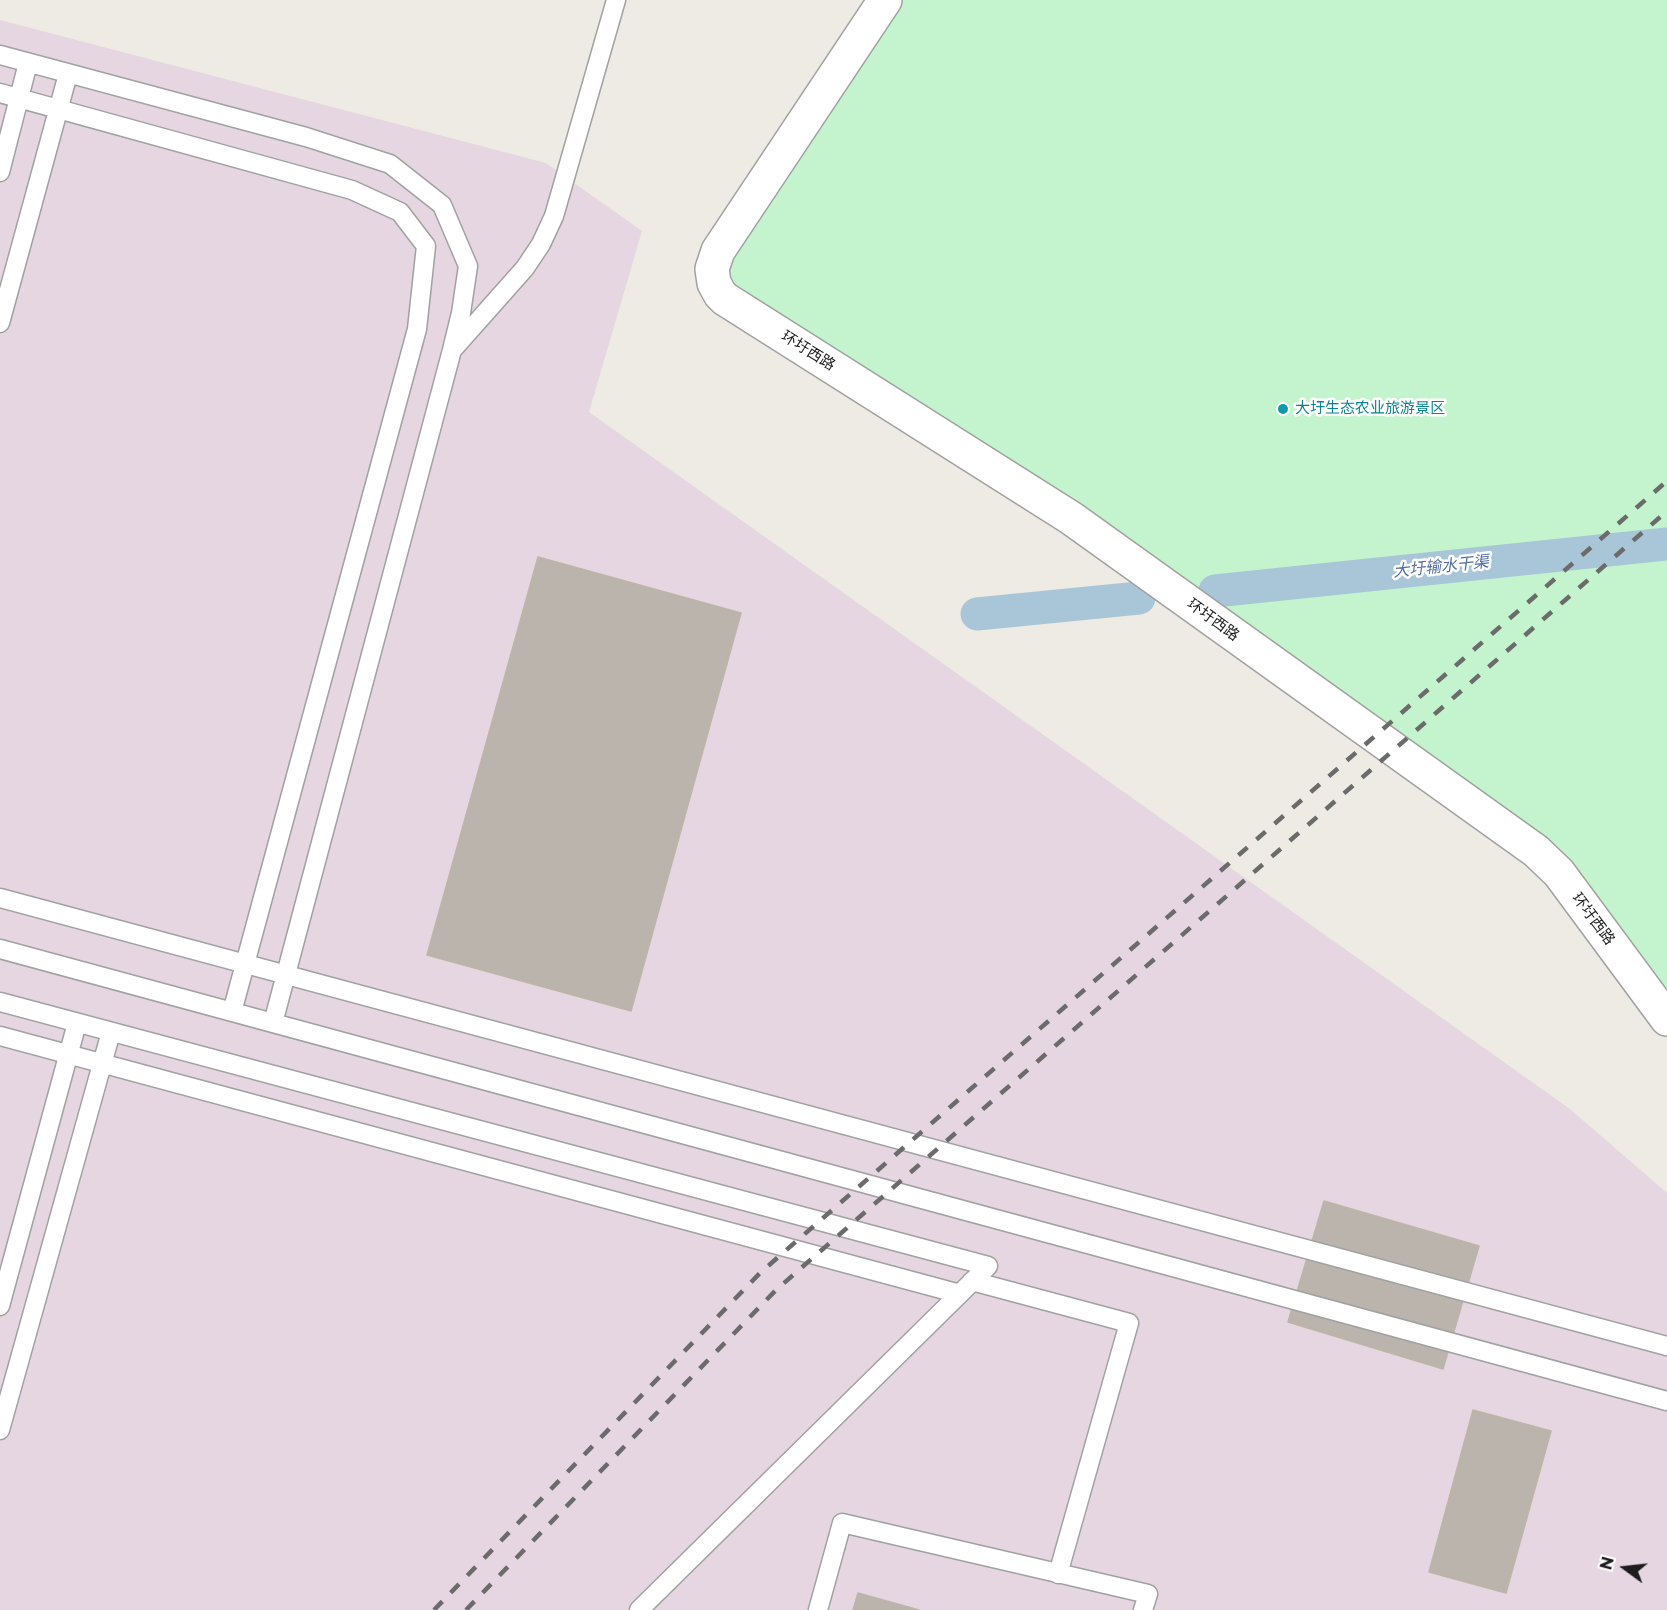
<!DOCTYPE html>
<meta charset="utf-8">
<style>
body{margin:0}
#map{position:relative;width:1667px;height:1610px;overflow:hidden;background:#edebe4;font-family:Montserrat,sans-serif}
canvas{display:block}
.north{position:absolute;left:1595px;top:1538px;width:60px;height:60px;-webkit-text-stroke:4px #fff;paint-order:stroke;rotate:285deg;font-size:16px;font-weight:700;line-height:24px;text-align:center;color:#1d1d1d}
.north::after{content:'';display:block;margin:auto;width:21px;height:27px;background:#1d1d1d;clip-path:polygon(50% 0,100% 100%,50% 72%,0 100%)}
</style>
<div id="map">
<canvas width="1667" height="1610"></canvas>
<div class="north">N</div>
</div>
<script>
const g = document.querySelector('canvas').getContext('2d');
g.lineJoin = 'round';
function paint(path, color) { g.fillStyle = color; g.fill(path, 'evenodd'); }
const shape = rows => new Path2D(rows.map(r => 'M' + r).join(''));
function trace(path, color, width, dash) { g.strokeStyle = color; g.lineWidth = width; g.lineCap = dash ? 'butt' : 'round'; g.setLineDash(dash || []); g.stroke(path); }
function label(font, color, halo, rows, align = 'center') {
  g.font = font + ' Montserrat,"Noto Sans SC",sans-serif'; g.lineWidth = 5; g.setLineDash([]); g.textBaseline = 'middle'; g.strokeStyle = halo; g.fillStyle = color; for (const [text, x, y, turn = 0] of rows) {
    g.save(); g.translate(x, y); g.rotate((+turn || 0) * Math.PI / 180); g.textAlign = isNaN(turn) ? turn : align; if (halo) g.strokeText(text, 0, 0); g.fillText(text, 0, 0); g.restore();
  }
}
paint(shape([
 [0,20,546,163,642,231,589,412,1570,1109,1667,1193,1667,1610,0,1610]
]), '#e6d6e1');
paint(shape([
 [885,0,1667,0,1667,1019,1559,873,714,283]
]), '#c4f4ce');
trace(shape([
 [1215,591,1667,544],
 [977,614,1139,598]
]), '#a8c6d7', 33);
const building = shape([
 [538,557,741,613,631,1011,427,955,538,557],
 [1324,1201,1479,1246,1443,1369,1288,1322,1324,1201],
 [1473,1410,1551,1431,1506,1593,1429,1572,1473,1410],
 [858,1593,919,1610,853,1610,858,1593]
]);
paint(building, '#bab4ad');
trace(building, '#beb4a7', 1.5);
const service = shape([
 [0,55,306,137,390,164,442,205,468,266,461,313,452,350,273,1023],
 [0,93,352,190,400,212,426,246,417,329,232,1012],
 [0,172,28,63],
 [0,323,68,74],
 [454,348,525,268,541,244,554,216,616,0],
 [0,898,1667,1346],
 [0,949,1667,1401],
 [0,1002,988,1266],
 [0,1036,960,1294],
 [972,1281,1129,1323,1058,1574],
 [0,1306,77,1023],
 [0,1430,111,1032],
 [639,1610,988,1266],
 [818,1610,842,1523,1148,1594,1143,1610]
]);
const tertiary = shape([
 [885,0,718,251,712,269,714,283,720,294,725,299,1071,518,1536,851,1559,873,1667,1019]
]);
trace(service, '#a1a1a1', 21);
trace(tertiary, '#a1a1a1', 36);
trace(service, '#fff', 18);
trace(tertiary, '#fff', 33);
trace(shape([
 [434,1610,760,1273,1667,481],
 [466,1610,776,1290,1667,511]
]), '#6b6b6b', 4.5, [12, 12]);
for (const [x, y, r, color] of [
 [1283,409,6,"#0f9aa8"]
]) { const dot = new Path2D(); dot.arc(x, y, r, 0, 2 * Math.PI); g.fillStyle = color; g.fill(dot); trace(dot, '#fff', 2); }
label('15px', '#1d1d1d', '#fff', [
 ["环圩西路",808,351,32],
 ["环圩西路",1213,620,36],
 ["环圩西路",1593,919,53]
]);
label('15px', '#0d838f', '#fff', [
 ["大圩生态农业旅游景区",1295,409]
], 'left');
label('italic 16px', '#526fa4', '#fff', [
 ["大圩输水干渠",1441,567,-6]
]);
</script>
